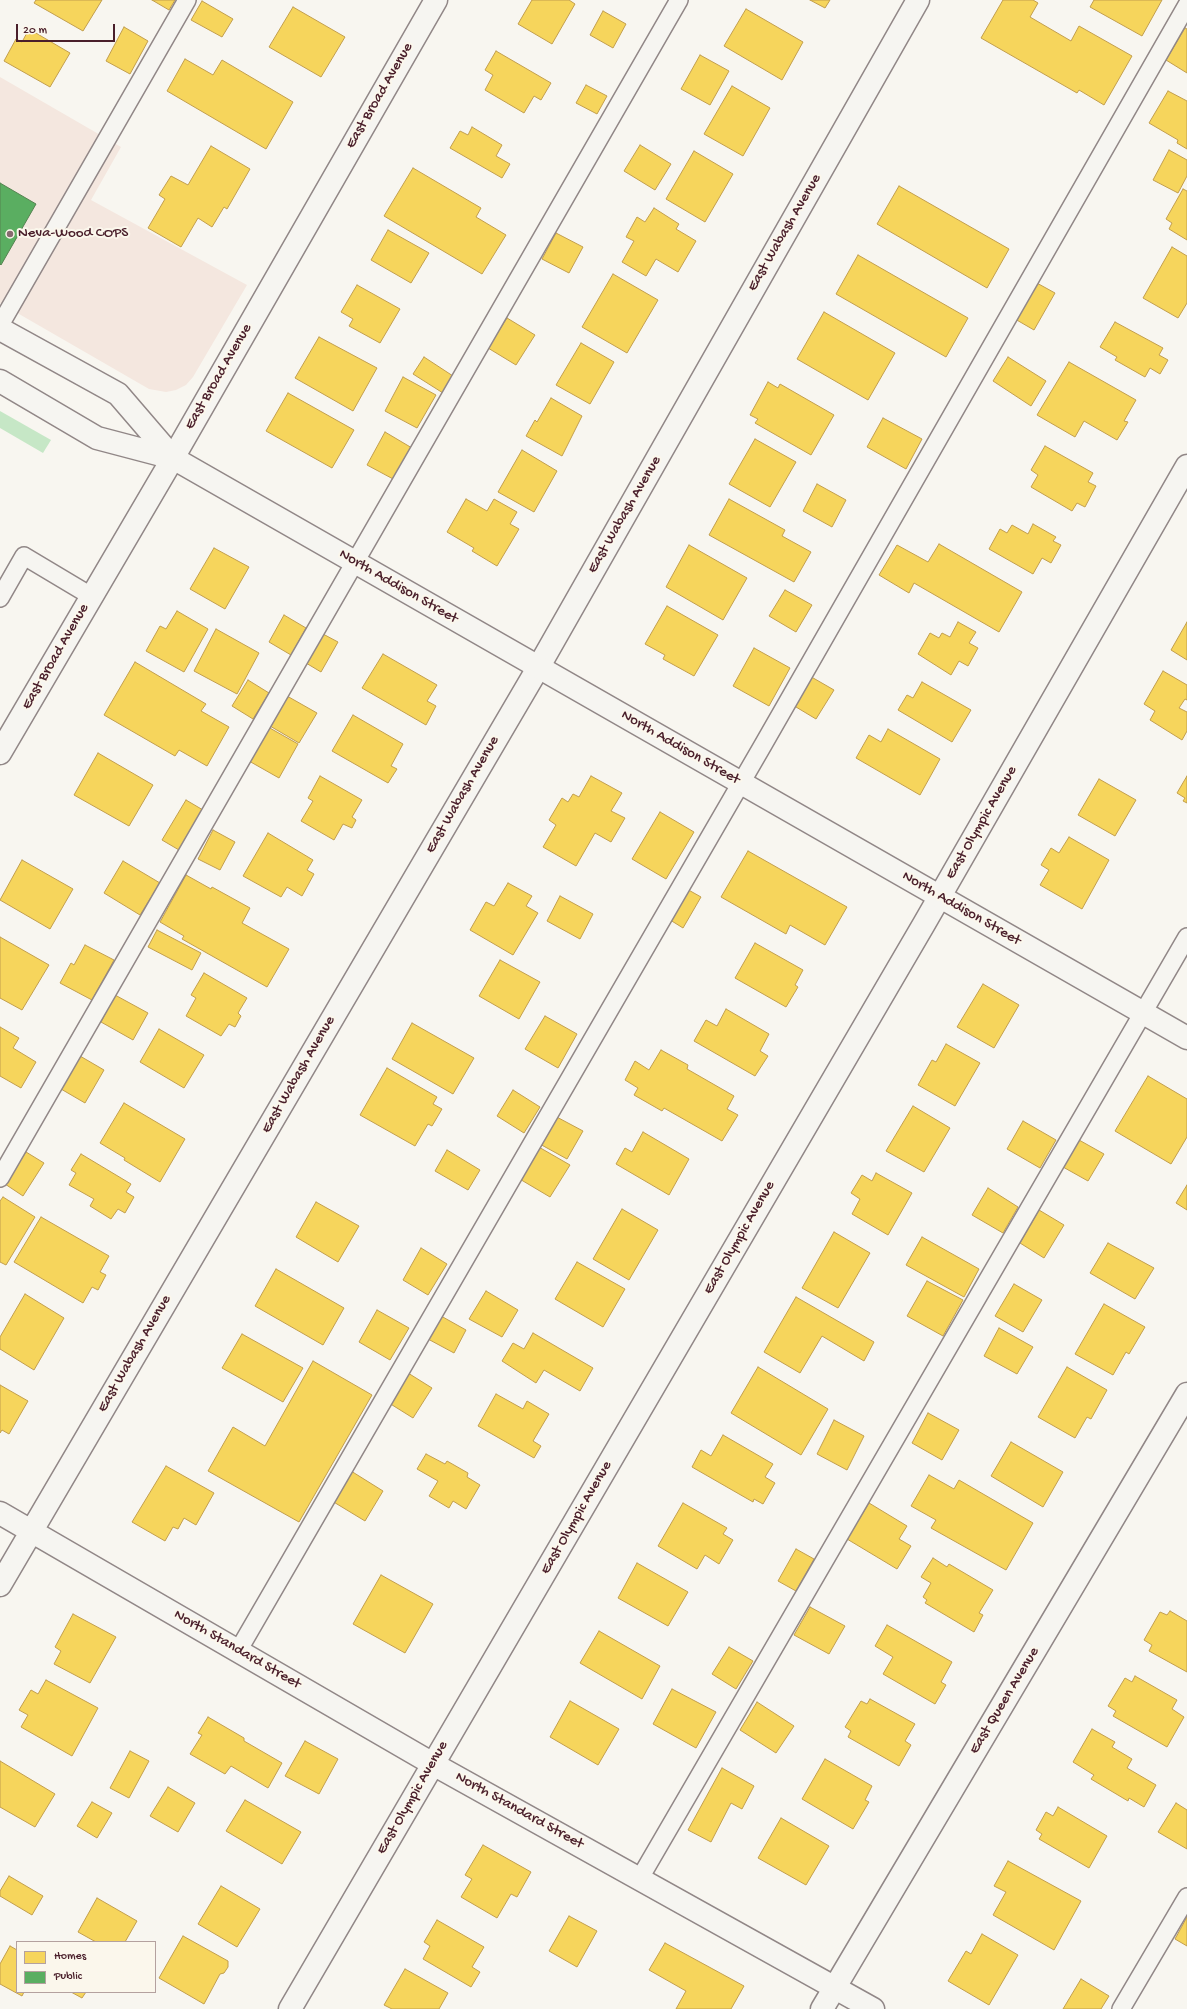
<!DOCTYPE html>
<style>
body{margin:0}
#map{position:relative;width:1187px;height:2009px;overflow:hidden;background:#f8f6f0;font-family:"Gochi Hand",sans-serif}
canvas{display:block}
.legend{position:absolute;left:16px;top:1941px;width:140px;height:52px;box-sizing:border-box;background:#fbf7ec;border:1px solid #b4a19f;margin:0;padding:5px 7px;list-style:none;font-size:12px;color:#4a1f2b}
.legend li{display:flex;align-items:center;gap:8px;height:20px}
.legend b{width:20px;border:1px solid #b4a19f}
.scale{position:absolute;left:16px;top:24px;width:99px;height:18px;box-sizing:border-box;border:2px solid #4a1f2b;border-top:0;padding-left:5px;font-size:12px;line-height:14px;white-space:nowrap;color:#4a1f2b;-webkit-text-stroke:3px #fbf7ec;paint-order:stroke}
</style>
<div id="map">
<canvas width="1187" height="2009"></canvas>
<ul class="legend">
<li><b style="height:11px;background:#f6d55c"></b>Homes</li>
<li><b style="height:11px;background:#5aae61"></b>Public</li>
</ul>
<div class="scale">20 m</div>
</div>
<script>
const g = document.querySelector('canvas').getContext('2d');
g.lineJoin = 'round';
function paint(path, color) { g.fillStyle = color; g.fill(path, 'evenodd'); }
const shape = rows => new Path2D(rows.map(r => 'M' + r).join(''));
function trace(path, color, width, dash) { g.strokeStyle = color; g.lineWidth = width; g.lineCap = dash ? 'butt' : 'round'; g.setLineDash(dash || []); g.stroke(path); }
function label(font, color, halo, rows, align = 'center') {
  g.font = font + ' "Gochi Hand",sans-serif'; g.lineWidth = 4; g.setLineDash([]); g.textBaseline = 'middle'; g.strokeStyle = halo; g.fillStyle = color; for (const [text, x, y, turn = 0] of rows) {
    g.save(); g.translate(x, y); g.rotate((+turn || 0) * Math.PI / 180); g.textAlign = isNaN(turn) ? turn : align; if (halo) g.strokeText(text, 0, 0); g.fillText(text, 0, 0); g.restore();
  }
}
paint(shape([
 [0,77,121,147,91,200,247,285,193,377,186,385,176,390,166,392,149,389,0,303]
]), '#f4e7df');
paint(shape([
 [0,411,51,440,43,453,0,428]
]), '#c6e7c6');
const homes = shape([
 [36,0,102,0,83,31,34,3,36,0],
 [152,0,175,0,169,10,152,0],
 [532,0,569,0,575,4,552,44,518,24,532,0],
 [810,0,830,0,825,8,810,0],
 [1003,0,1033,0,1038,3,1030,17,1071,41,1079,26,1132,56,1104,105,1079,90,1077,93,981,38,1003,0],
 [1094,0,1162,0,1142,36,1090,7,1094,0],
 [202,1,233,19,222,37,191,20,202,1],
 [293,7,345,37,321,77,269,47,293,7],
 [746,9,803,42,782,80,724,46,746,9],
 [603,11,626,24,613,48,590,35,603,11],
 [124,27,148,41,130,74,106,61,124,27],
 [1185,28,1187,29,1187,73,1166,60,1185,28],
 [29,29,70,53,50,87,4,61,16,39,22,42,29,29],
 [496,51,551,83,541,100,534,96,524,113,485,90,493,75,485,70,496,51],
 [700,55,729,71,710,105,681,89,700,55],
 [185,59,213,75,222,60,293,102,266,149,167,91,185,59],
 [586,85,607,96,597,114,576,103,586,85],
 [732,86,770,108,743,156,704,134,732,86],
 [1168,91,1187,101,1187,149,1177,143,1178,140,1149,123,1168,91],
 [472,127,502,145,496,156,510,164,502,178,450,148,460,131,468,135,472,127],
 [640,145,671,164,655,190,624,171,640,145],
 [211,146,250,169,227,209,224,207,212,227,198,218,181,247,148,228,165,199,159,195,171,176,188,185,211,146],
 [1169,150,1187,160,1187,176,1178,193,1153,180,1169,150],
 [694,151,733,174,705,222,666,199,694,151],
 [413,168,481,208,476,217,506,235,482,274,384,216,413,168],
 [899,186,1009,249,987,288,877,224,899,186],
 [1183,189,1187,191,1187,240,1169,229,1172,223,1166,219,1183,189],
 [654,208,679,224,676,229,696,241,678,272,656,259,646,276,622,262,634,241,626,237,637,217,645,222,654,208],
 [388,230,429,253,411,283,371,260,388,230],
 [556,233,583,247,569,273,542,259,556,233],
 [1172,247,1187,256,1187,303,1178,318,1143,298,1172,247],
 [858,255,968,318,946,357,836,294,858,255],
 [613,274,658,300,627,353,582,327,613,274],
 [1035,282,1055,293,1034,330,1015,319,1035,282],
 [357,285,400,309,380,343,349,326,353,319,341,312,357,285],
 [824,312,895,353,868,400,797,359,824,312],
 [507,318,535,335,516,365,488,348,507,318],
 [1115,322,1163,348,1159,355,1168,360,1160,374,1150,368,1145,377,1115,360,1117,357,1100,347,1115,322],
 [319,337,377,368,353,411,295,378,319,337],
 [581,343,614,362,590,404,556,385,581,343],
 [424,357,453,376,443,393,413,374,424,357],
 [1008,357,1046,381,1031,406,993,381,1008,357],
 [1069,362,1136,400,1124,421,1128,422,1117,440,1084,421,1075,437,1037,415,1069,362],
 [403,377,436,395,417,428,385,411,403,377],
 [768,382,778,388,780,384,834,415,811,455,755,423,758,419,750,415,768,382],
 [288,393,354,430,332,468,266,431,288,393],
 [551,398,582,416,562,456,526,436,535,420,537,422,551,398],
 [883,418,922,439,906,469,867,447,883,418],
 [385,432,412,448,395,480,367,465,385,432],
 [755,439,796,462,770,507,729,484,755,439],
 [1045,446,1093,473,1088,482,1096,486,1085,507,1077,503,1072,511,1031,487,1038,475,1031,470,1045,446],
 [522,450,557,471,534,512,498,492,522,450],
 [817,484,846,500,832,527,803,511,817,484],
 [466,499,487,511,494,499,517,512,510,524,519,529,497,566,472,551,474,548,447,532,466,499],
 [729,499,785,530,782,536,811,552,794,582,709,535,729,499],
 [1033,524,1056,537,1053,541,1061,545,1051,563,1042,558,1033,574,989,549,1000,529,1007,533,1012,525,1028,534,1033,524],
 [939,544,1022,592,999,632,914,583,909,593,879,575,897,545,928,562,939,544],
 [689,545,747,578,723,620,666,587,689,545],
 [214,548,249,567,225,609,190,589,214,548],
 [785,590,812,605,796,632,769,616,785,590],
 [667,606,718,635,694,676,663,659,665,655,645,644,667,606],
 [177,611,208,629,184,672,146,651,160,626,166,629,177,611],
 [284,615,306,628,291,655,269,642,284,615],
 [958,622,976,632,969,643,978,648,968,666,959,661,951,675,918,654,930,633,939,638,942,633,950,637,958,622],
 [1187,622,1187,660,1171,650,1187,622],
 [216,629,259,653,237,694,194,671,216,629],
 [323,634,338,642,321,672,306,663,323,634],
 [754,648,790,668,769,706,733,686,754,648],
 [383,654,437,685,427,701,436,706,426,725,362,688,383,654],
 [135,662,206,704,201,711,229,727,207,766,179,750,175,756,104,715,135,662],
 [1163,671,1187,685,1187,700,1185,699,1179,708,1187,712,1187,731,1182,740,1150,720,1155,711,1144,704,1163,671],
 [808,675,834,690,816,719,791,704,808,675],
 [248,680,269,693,253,719,232,706,248,680],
 [922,682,971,710,952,742,898,710,907,695,913,698,922,682],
 [287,696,317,713,299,743,270,726,287,696],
 [353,715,403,744,391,766,397,769,388,783,332,751,353,715],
 [268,727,298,744,279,778,249,761,268,727],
 [888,729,940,759,920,795,856,758,869,735,881,742,888,729],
 [98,753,153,785,129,826,74,795,98,753],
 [320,776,362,800,352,817,356,820,352,828,343,824,334,840,301,821,313,801,308,798,320,776],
 [591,776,622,793,611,811,625,818,611,842,595,833,576,866,543,847,556,825,549,820,562,798,568,802,573,794,579,797,591,776],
 [1187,776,1187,803,1183,801,1185,798,1177,793,1187,776],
 [1099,779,1136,800,1115,836,1078,815,1099,779],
 [186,800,203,810,179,850,162,840,186,800],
 [660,812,694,832,666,879,632,859,660,812],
 [213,830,235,842,220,870,198,859,213,830],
 [268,833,313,860,307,870,314,874,302,896,287,887,281,897,243,876,268,833],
 [1069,837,1109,860,1082,909,1040,885,1049,870,1041,865,1051,848,1059,853,1069,837],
 [748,851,847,907,825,945,790,925,786,934,721,897,748,851],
 [22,860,73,889,50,929,0,900,22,860],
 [123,861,160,883,140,915,104,893,123,861],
 [186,875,211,889,212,887,250,908,242,923,289,949,267,987,182,939,184,936,160,922,186,875],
 [508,883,532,896,526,906,538,913,513,955,470,930,486,902,494,906,508,883],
 [685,888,701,897,683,928,667,918,685,888],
 [560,896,593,914,580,939,547,921,560,896],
 [157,930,201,953,192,970,148,947,157,930],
 [0,937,49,965,22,1010,0,998,0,937],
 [755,943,803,970,795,985,798,987,786,1007,735,978,755,943],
 [85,945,114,960,92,1000,60,983,71,963,74,965,85,945],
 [500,960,540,982,519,1019,479,996,500,960],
 [204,973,247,998,238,1013,241,1016,235,1027,229,1024,221,1036,186,1016,196,998,191,995,204,973],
 [983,984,1019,1005,994,1048,957,1027,983,984],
 [115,995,148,1013,133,1040,101,1022,115,995],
 [726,1009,769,1034,760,1051,768,1056,755,1076,694,1041,706,1020,717,1026,726,1009],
 [545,1016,577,1034,558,1068,525,1049,545,1016],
 [412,1023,474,1058,453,1094,392,1059,412,1023],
 [0,1027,19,1038,13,1048,36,1062,21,1088,0,1076,0,1027],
 [159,1029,204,1055,184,1088,140,1062,159,1029],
 [946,1044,980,1063,955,1106,918,1085,932,1060,936,1062,946,1044],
 [661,1050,688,1065,687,1069,734,1096,727,1109,738,1115,722,1141,664,1108,662,1111,634,1095,638,1088,625,1080,635,1061,649,1070,661,1050],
 [80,1056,104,1070,85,1103,61,1089,80,1056],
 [387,1068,437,1097,433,1104,442,1109,432,1126,428,1124,415,1146,360,1115,387,1068],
 [1148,1076,1187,1099,1187,1137,1171,1164,1115,1131,1148,1076],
 [513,1090,540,1107,524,1133,497,1116,513,1090],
 [124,1103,185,1139,160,1182,124,1160,125,1158,100,1143,124,1103],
 [913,1106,950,1128,924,1172,886,1151,913,1106],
 [553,1115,583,1131,567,1159,538,1143,553,1115],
 [1023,1121,1056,1140,1040,1168,1007,1149,1023,1121],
 [643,1132,689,1159,669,1195,616,1164,625,1148,632,1152,643,1132],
 [1079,1140,1104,1154,1088,1181,1063,1167,1079,1140],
 [537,1146,570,1165,550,1197,518,1178,537,1146],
 [447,1150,480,1170,468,1190,435,1171,447,1150],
 [26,1152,44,1163,23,1196,5,1184,26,1152],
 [81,1154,131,1184,126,1192,134,1197,125,1213,118,1209,111,1219,90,1206,94,1199,69,1185,76,1173,71,1170,81,1154],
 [876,1173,912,1193,888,1235,852,1214,860,1199,851,1193,862,1175,872,1181,876,1173],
 [1187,1185,1187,1210,1176,1203,1187,1185],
 [988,1188,1018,1207,1003,1233,972,1215,988,1188],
 [3,1197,35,1217,6,1265,0,1262,0,1201,3,1197],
 [316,1202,359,1226,338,1262,296,1237,316,1202],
 [622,1209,658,1230,629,1280,593,1259,622,1209],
 [1039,1210,1064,1225,1044,1258,1020,1243,1039,1210],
 [41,1217,109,1256,100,1272,106,1275,98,1290,92,1287,83,1303,14,1262,41,1217],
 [834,1232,870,1253,838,1308,802,1288,834,1232],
 [922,1237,979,1269,964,1297,906,1265,922,1237],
 [1108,1243,1154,1268,1135,1299,1090,1273,1108,1243],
 [421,1248,447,1264,428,1295,403,1280,421,1248],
 [577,1262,625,1289,603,1327,555,1299,577,1262],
 [276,1269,344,1308,323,1345,255,1306,276,1269],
 [927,1281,963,1300,943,1336,907,1316,927,1281],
 [1014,1284,1042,1300,1023,1332,995,1316,1014,1284],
 [486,1291,518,1310,502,1337,469,1319,486,1291],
 [25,1294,64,1318,34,1370,0,1349,0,1337,25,1294],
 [796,1297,874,1342,864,1361,822,1336,800,1373,764,1352,796,1297],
 [1104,1304,1145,1327,1129,1354,1126,1352,1113,1375,1075,1354,1104,1304],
 [377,1310,409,1328,390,1360,359,1342,377,1310],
 [441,1316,466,1330,454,1353,428,1339,441,1316],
 [999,1328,1033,1347,1017,1374,984,1356,999,1328],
 [533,1333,593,1368,580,1391,544,1370,536,1383,502,1361,513,1343,524,1349,533,1333],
 [242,1334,303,1368,283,1402,222,1368,242,1334],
 [313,1361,372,1395,299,1522,208,1471,233,1427,265,1446,313,1361],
 [758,1367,828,1409,801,1455,731,1413,758,1367],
 [1067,1367,1107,1390,1091,1419,1087,1417,1075,1438,1038,1417,1067,1367],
 [408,1373,432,1388,413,1418,389,1403,408,1373],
 [0,1385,28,1401,9,1434,2,1430,0,1433,0,1385],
 [496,1394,523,1409,527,1401,549,1414,533,1441,541,1446,534,1458,478,1426,496,1394],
 [928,1413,959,1430,942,1460,912,1443,928,1413],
 [834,1420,864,1436,847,1470,817,1454,834,1420],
 [723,1435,773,1464,765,1477,775,1483,763,1504,754,1499,753,1502,692,1467,701,1450,711,1456,723,1435],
 [1011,1442,1063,1472,1043,1507,991,1476,1011,1442],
 [426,1454,445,1464,447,1461,468,1473,467,1477,480,1485,466,1509,453,1501,449,1508,429,1496,438,1481,417,1469,426,1454],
 [166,1466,214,1493,196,1525,184,1518,178,1529,173,1527,165,1541,132,1522,166,1466],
 [351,1471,383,1491,365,1521,332,1501,351,1471],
 [929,1475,954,1489,959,1480,1033,1523,1006,1570,931,1528,936,1520,911,1506,929,1475],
 [683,1503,727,1528,723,1534,733,1540,719,1564,705,1555,697,1569,658,1546,683,1503],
 [869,1503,907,1526,899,1539,911,1546,897,1569,847,1539,869,1503],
 [796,1549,814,1559,796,1591,778,1581,796,1549],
 [933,1558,947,1567,949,1564,993,1590,979,1613,983,1615,974,1632,925,1603,927,1600,923,1597,931,1583,921,1577,933,1558],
 [637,1563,688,1592,668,1626,618,1598,637,1563],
 [381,1575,433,1604,405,1653,353,1624,381,1575],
 [810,1607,845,1626,829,1654,794,1635,810,1607],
 [1170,1611,1187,1621,1187,1672,1149,1651,1152,1645,1144,1640,1160,1612,1167,1615,1170,1611],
 [73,1614,116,1637,90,1683,54,1664,61,1651,55,1647,73,1614],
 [887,1625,952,1662,941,1682,946,1685,935,1704,883,1674,893,1657,875,1646,887,1625],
 [599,1631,660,1666,642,1699,580,1663,599,1631],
 [729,1647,753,1661,736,1689,712,1674,729,1647],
 [1135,1676,1177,1700,1172,1709,1184,1717,1167,1747,1113,1716,1116,1711,1108,1706,1125,1678,1132,1682,1135,1676],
 [46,1680,98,1708,72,1756,21,1727,28,1715,19,1710,31,1690,38,1694,46,1680],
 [672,1689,716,1712,696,1748,653,1724,672,1689],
 [870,1699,915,1724,905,1741,911,1745,899,1766,848,1737,851,1731,845,1727,861,1701,867,1704,870,1699],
 [570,1701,619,1729,598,1765,550,1737,570,1701],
 [757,1702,794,1726,776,1753,740,1730,757,1702],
 [208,1717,244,1738,244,1741,282,1763,268,1788,231,1766,225,1774,190,1754,202,1735,198,1733,208,1717],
 [1092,1729,1115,1742,1112,1747,1132,1759,1127,1768,1156,1785,1144,1807,1129,1798,1128,1801,1091,1779,1094,1775,1073,1762,1092,1729],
 [305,1741,338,1759,319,1794,285,1776,305,1741],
 [130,1751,149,1761,129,1798,110,1788,130,1751],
 [825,1759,872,1786,865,1800,869,1802,853,1829,802,1799,825,1759],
 [0,1761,55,1794,35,1827,0,1807,0,1761],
 [722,1768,754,1786,742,1809,731,1803,711,1842,688,1830,722,1768],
 [168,1787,195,1803,178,1832,150,1816,168,1787],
 [245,1800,301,1832,282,1864,226,1831,245,1800],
 [92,1802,112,1813,97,1838,77,1826,92,1802],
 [1176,1803,1187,1810,1187,1849,1158,1832,1176,1803],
 [1058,1807,1107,1836,1089,1868,1039,1839,1042,1834,1036,1830,1046,1812,1053,1816,1058,1807],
 [781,1818,829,1846,806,1885,758,1858,781,1818],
 [483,1845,531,1872,517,1897,511,1894,497,1918,461,1897,472,1879,465,1875,483,1845],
 [1008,1861,1081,1901,1054,1950,993,1915,1006,1892,994,1886,1008,1861],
 [9,1876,43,1896,32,1915,0,1896,0,1891,9,1876],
 [221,1886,260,1909,237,1947,198,1924,221,1886],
 [97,1898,137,1921,125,1942,96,1942,78,1932,97,1898],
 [569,1916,597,1931,577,1967,549,1951,569,1916],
 [1187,1917,1187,1946,1175,1939,1187,1917],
 [437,1920,484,1947,472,1967,480,1972,471,1987,423,1959,430,1946,424,1942,437,1920],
 [982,1934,1018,1955,989,2005,948,1981,966,1951,971,1954,982,1934],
 [183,1936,228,1961,228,1967,224,1973,220,1974,204,2004,159,1978,183,1936],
 [665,1943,744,1986,731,2009,676,2009,686,1991,649,1970,665,1943],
 [10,1946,17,1950,17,1992,24,1992,22,1996,0,1984,0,1964,10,1946],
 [405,1969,448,1993,439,2009,392,2009,384,2005,405,1969],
 [1081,1979,1109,1996,1101,2009,1063,2009,1081,1979],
 [71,1992,86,1992,82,1998,71,1992]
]);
paint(homes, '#f6d55c');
trace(homes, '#c29e4d', 1);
const public = shape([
 [0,183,36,204,1,265,0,264,0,183]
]);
paint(public, '#5aae61');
trace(public, '#558351', 1);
const lane = shape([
 [0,325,187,0],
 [0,598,24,556,91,596],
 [0,1178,679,0],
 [238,1651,763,745,1187,5],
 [640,1878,1187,937],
 [1121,2009,1187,1897]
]);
const street = shape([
 [0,753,173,458,436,0],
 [0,1513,433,1764,873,2009],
 [0,1585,538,668,918,0],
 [290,2009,924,924,1187,466],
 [822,2009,1187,1394]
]);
const secondary = shape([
 [0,329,118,394,173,458],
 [0,381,97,438,173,458,1187,1038]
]);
trace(lane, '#918787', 20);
trace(street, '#918787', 25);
trace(secondary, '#918787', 25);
trace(lane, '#f6f5f1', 17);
trace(street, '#f6f5f1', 22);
trace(secondary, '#f6f5f1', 22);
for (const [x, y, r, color] of [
 [10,234,4,"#876a70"]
]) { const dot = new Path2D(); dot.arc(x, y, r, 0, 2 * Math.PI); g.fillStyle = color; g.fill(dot); trace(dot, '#fbf7ec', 1.5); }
label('15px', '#4a1f2b', '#fbf7ec', [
 ["East Broad Avenue",380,96,-60],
 ["East Wabash Avenue",785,233,-60],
 ["East Broad Avenue",219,377,-60],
 ["East Wabash Avenue",625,515,-60],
 ["North Addison Street",398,587,30],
 ["East Broad Avenue",56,657,-60],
 ["North Addison Street",680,748,30],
 ["East Wabash Avenue",463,795,-60],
 ["East Olympic Avenue",982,823,-60],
 ["North Addison Street",961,909,30],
 ["East Wabash Avenue",299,1075,-60],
 ["East Olympic Avenue",740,1238,-60],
 ["East Wabash Avenue",135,1354,-60],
 ["East Olympic Avenue",577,1518,-60],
 ["North Standard Street",237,1650,30],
 ["East Queen Avenue",1005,1701,-59],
 ["East Olympic Avenue",413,1798,-60],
 ["North Standard Street",519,1811,29]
]);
label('15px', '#4a1f2b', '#fbf7ec', [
 ["Neva-Wood COPS",18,234]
], 'left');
</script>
